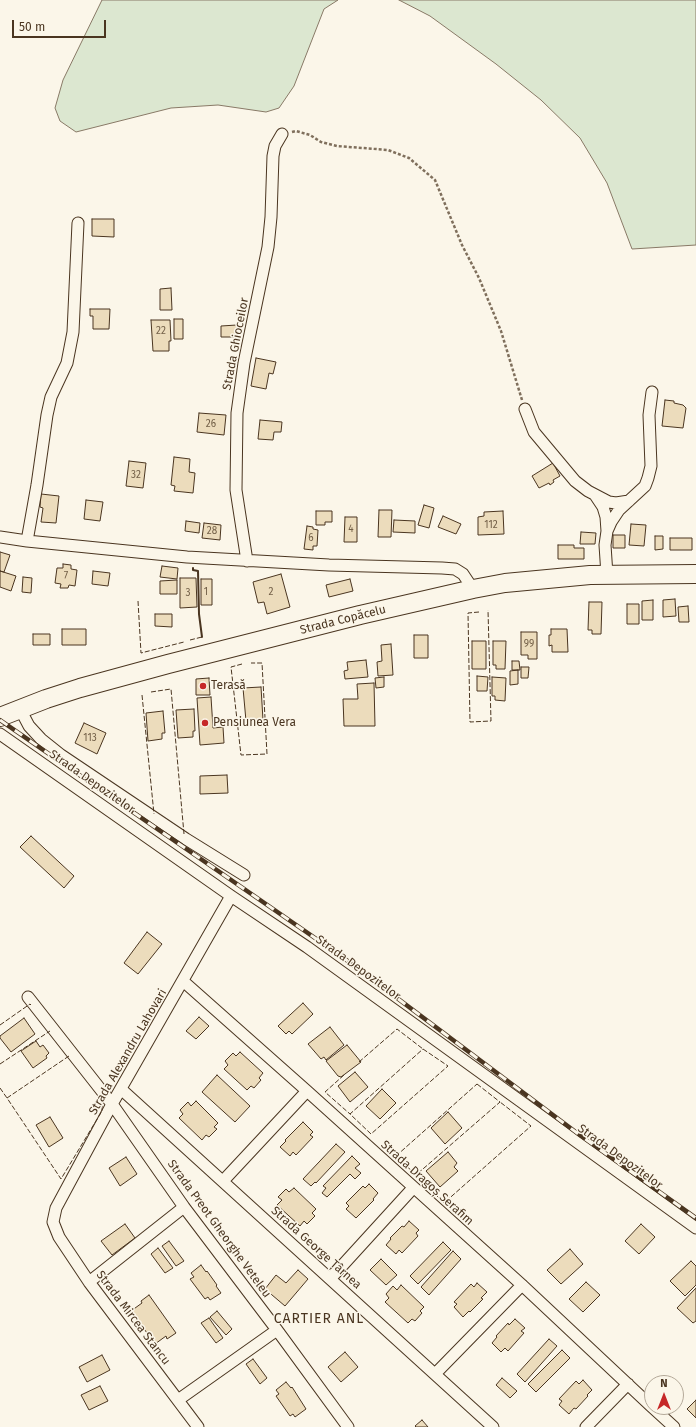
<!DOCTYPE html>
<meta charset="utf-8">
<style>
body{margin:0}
#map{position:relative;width:696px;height:1427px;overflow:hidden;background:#fbf6e9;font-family:"Fira Sans",sans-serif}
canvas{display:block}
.north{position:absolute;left:644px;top:1375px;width:40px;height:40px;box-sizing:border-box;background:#fbf6e9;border:1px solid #b4a999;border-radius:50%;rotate:0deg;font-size:11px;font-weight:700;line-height:16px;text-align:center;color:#4a3520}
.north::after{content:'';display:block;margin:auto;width:14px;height:18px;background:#c62828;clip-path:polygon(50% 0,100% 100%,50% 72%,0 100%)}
.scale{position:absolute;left:12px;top:20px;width:94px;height:18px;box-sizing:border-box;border:2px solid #4a3520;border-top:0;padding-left:5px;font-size:12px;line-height:14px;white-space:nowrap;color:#4a3520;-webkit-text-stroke:3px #fbf6e9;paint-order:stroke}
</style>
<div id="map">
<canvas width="696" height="1427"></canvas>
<div class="north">N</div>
<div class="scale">50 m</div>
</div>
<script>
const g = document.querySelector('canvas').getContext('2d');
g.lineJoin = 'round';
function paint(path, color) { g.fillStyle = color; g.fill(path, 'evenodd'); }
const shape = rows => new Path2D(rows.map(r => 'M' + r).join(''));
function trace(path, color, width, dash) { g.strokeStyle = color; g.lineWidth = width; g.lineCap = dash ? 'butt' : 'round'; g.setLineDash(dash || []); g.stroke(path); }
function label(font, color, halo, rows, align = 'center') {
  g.font = font + ' "Fira Sans",sans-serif'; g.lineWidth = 3; g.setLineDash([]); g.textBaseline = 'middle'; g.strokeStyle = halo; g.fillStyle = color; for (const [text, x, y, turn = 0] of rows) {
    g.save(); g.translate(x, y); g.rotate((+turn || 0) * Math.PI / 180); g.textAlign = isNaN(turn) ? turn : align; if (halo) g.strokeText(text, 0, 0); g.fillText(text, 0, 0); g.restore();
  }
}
const green = shape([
 [102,0,338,0,324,9,294,86,279,108,266,112,218,105,171,108,76,132,60,121,55,108,63,80,102,0],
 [399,0,696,0,696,245,632,249,607,183,580,138,541,100,496,64,430,16,399,0]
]);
paint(green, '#dce7d0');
trace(green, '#887966', 1);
const building = shape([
 [92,219,114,219,114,237,92,236,92,219],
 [171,288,172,310,160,310,160,289,171,288],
 [90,309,110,309,109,329,93,329,93,316,90,316,90,309],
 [174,319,183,319,183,339,174,339,174,319],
 [151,320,170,320,171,341,169,341,169,351,153,351,151,320],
 [237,325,238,337,221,337,221,326,237,325],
 [256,358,276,362,273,374,269,373,266,389,251,386,256,358],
 [665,400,674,401,674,403,683,405,686,408,683,428,662,426,665,400],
 [199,413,226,415,224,435,197,432,199,413],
 [260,420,282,422,281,432,274,432,273,440,258,439,260,420],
 [174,457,190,459,189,472,195,473,193,493,174,491,175,486,171,485,174,457],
 [129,461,146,463,143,488,126,486,129,461],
 [553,463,560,476,553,480,554,482,550,485,549,483,539,488,532,476,553,463],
 [41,494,59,496,56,523,41,522,43,508,40,507,41,494],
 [86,500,103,502,100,521,84,519,86,500],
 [424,505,434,508,429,528,418,525,424,505],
 [379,510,392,510,391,537,378,537,379,510],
 [316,511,332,511,332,522,325,522,325,525,316,525,316,511],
 [503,511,504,534,478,535,478,517,484,516,484,512,503,511],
 [443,516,461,524,456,534,438,527,443,516],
 [345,517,357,517,357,542,344,542,345,517],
 [394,520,415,521,415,533,393,532,394,520],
 [186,521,200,523,199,533,185,531,186,521],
 [204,523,221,525,220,540,202,538,204,523],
 [631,524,646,525,644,546,629,545,631,524],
 [307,526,313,527,313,529,318,530,317,546,313,546,313,550,304,549,307,526],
 [581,532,596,533,595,544,580,544,581,532],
 [613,535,625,535,625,548,613,548,613,535],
 [655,536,663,536,663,549,655,550,655,536],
 [670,538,692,538,692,550,670,550,670,538],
 [558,545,574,545,574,548,584,548,584,559,558,559,558,545],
 [0,552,10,555,4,572,0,571,0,552],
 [63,564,71,565,71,569,77,570,75,586,69,585,68,588,60,588,61,584,55,583,57,568,63,568,63,564],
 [162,566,178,568,177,579,160,577,162,566],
 [0,571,16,576,11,591,0,587,0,571],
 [93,571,110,573,108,586,92,584,93,571],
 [281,574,290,607,267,614,264,602,258,603,253,582,281,574],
 [23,577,32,578,31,593,22,592,23,577],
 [180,578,196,578,197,607,180,608,180,578],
 [201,579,212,579,212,605,201,605,201,579],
 [350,579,353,591,329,597,326,585,350,579],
 [177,580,177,594,160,594,160,581,177,580],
 [675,599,676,616,663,617,663,600,675,599],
 [653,600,653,620,642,620,642,601,653,600],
 [589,602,602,602,601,634,592,634,592,630,588,630,589,602],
 [627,604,639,604,639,624,627,624,627,604],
 [688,606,689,622,679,622,678,607,688,606],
 [155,614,172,614,172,627,155,626,155,614],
 [62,629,86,629,86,645,62,645,62,629],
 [551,629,567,629,568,652,552,652,552,645,549,646,549,635,551,635,551,629],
 [521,632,537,632,537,659,528,659,528,655,521,655,521,632],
 [33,634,50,634,50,645,33,645,33,634],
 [414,635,428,635,428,658,414,658,414,635],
 [472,641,486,641,486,669,472,669,472,641],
 [493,641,506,641,505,669,496,669,496,665,493,665,493,641],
 [391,644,393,675,378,676,377,662,382,661,381,645,391,644],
 [366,660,368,677,345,679,344,671,348,670,347,662,366,660],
 [512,661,519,661,520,670,512,670,512,661],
 [521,667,529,667,528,678,521,678,521,667],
 [518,670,518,684,510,685,510,671,518,670],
 [477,676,488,677,487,691,477,691,477,676],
 [384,677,384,687,376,688,375,678,384,677],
 [492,677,506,678,505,701,495,700,495,696,492,696,492,677],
 [209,678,210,695,196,695,196,679,209,678],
 [374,683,375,726,344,726,343,699,358,699,357,684,374,683],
 [261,687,263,720,246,721,243,688,261,687],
 [211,697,213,728,223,727,224,743,200,745,197,698,211,697],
 [194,709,195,731,193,731,193,737,178,738,176,710,194,709],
 [163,711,165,733,162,733,162,739,148,741,146,713,163,711],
 [84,723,106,733,97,754,75,743,84,723],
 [227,775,228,793,200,794,200,776,227,775],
 [31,836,74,876,64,888,20,847,31,836],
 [147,932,162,944,138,974,124,963,147,932],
 [303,1003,313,1014,292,1034,289,1031,286,1034,278,1026,303,1003],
 [199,1017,209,1026,196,1039,186,1031,199,1017],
 [24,1018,35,1034,11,1052,0,1038,0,1036,24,1018],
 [330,1027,344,1045,326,1060,324,1057,321,1059,308,1044,330,1027],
 [36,1041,40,1047,43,1045,49,1053,46,1056,47,1058,33,1068,21,1051,36,1041],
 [347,1045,361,1062,341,1077,338,1076,326,1061,347,1045],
 [240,1052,263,1073,259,1078,261,1080,254,1088,251,1086,247,1090,224,1069,228,1065,225,1061,233,1053,236,1056,240,1052],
 [355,1072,368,1087,350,1102,338,1086,355,1072],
 [217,1075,250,1106,235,1122,202,1092,217,1075],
 [382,1089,396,1103,380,1119,366,1106,382,1089],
 [196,1101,218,1123,214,1127,217,1129,209,1137,206,1135,202,1140,179,1118,183,1114,180,1110,188,1102,191,1106,196,1101],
 [448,1112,462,1128,445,1144,431,1128,448,1112],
 [50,1117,63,1138,49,1147,36,1125,50,1117],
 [303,1122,313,1132,310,1135,313,1137,296,1155,293,1152,290,1156,280,1147,286,1141,285,1140,303,1122],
 [336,1144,345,1152,316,1183,315,1182,311,1186,303,1179,336,1144],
 [448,1152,457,1163,454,1167,458,1171,440,1187,426,1171,448,1152],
 [352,1156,360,1164,355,1168,361,1173,355,1179,350,1174,327,1197,322,1193,326,1188,323,1186,352,1156],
 [126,1157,137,1174,120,1186,109,1168,126,1157],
 [369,1184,378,1193,373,1199,374,1200,356,1218,346,1209,349,1206,346,1203,363,1186,365,1188,369,1184],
 [294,1188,316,1209,312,1213,315,1216,307,1224,304,1221,300,1226,277,1205,282,1200,278,1197,286,1189,289,1192,294,1188],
 [409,1221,419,1230,416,1233,418,1236,402,1253,399,1250,396,1254,386,1245,391,1239,390,1238,402,1226,404,1227,409,1221],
 [125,1224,135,1238,112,1255,101,1241,125,1224],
 [641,1224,655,1237,639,1254,625,1241,641,1224],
 [169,1241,184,1261,176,1266,162,1246,169,1241],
 [443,1242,451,1250,418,1284,410,1276,443,1242],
 [158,1248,173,1268,165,1273,151,1254,158,1248],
 [570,1249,583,1264,561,1284,547,1270,570,1249],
 [453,1251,461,1259,429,1295,421,1287,453,1251],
 [381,1259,397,1275,386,1285,370,1270,381,1259],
 [691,1261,696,1266,696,1285,685,1296,670,1281,691,1261],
 [201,1265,206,1272,207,1271,217,1285,216,1286,221,1293,210,1300,208,1297,205,1299,190,1279,194,1277,191,1273,201,1265],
 [298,1270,308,1279,285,1306,265,1289,276,1275,286,1283,298,1270],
 [586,1282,600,1295,583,1312,569,1299,586,1282],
 [477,1283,487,1292,481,1298,483,1299,470,1312,469,1311,463,1317,454,1307,457,1304,454,1302,471,1284,474,1287,477,1283],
 [401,1285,424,1307,420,1311,422,1313,415,1321,412,1319,408,1323,385,1302,389,1298,386,1294,393,1286,397,1290,401,1285],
 [696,1288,696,1321,693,1323,677,1308,696,1288],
 [149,1295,176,1333,167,1339,166,1336,155,1344,131,1311,142,1303,141,1301,149,1295],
 [217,1311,232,1329,226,1335,210,1317,217,1311],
 [209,1318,223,1338,216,1343,201,1323,209,1318],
 [515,1319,525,1328,521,1331,524,1333,508,1351,505,1348,501,1352,492,1343,497,1337,496,1336,508,1323,509,1325,515,1319],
 [549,1339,557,1346,525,1382,517,1374,549,1339],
 [562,1350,570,1358,536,1392,528,1384,562,1350],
 [345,1352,358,1367,341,1382,328,1367,345,1352],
 [102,1355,110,1370,87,1382,79,1367,102,1355],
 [253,1359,267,1378,260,1384,246,1364,253,1359],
 [502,1378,517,1391,510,1398,496,1385,502,1378],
 [583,1380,592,1390,587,1395,588,1396,576,1409,574,1408,569,1414,559,1405,562,1401,559,1399,576,1381,579,1384,583,1380],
 [286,1382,291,1388,292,1387,306,1409,295,1417,293,1414,290,1416,276,1396,279,1394,276,1390,286,1382],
 [100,1386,108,1401,89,1410,81,1395,100,1386],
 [696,1400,696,1418,687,1409,696,1400],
 [422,1420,428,1427,416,1427,415,1426,422,1420]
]);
paint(building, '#ecdcbc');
trace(building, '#4a3520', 1);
const street = shape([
 [525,409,534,432,575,481,588,491,609,502,616,503,629,501],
 [595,495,603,507,606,517,607,531],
 [0,537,27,541,187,557,329,565,442,568,455,569,463,574,473,589],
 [27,541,37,485,47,415,51,397,67,363,73,332,78,223],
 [247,561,236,490,237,413,244,363,268,247,271,217,273,156,275,146,282,134],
 [607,575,605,545,607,531,611,522,619,510,645,486,648,478,651,466,649,415,652,392],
 [20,709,29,726,41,739,61,755,186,839,244,875],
 [0,734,231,896,307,947,696,1228],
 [183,981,307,1091,522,1285,652,1407],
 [28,997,112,1104,184,1207,277,1330,348,1427],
 [121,1089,493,1427],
 [223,1181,307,1091],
 [330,1279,413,1188],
 [89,1282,184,1207],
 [435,1374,522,1285],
 [178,1400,277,1330],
 [652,1407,674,1427],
 [198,1427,89,1282,59,1237,53,1222,56,1208,112,1104,231,896],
 [586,1427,628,1384]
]);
const primary = shape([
 [0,717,46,699,80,688,168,664,360,615,473,589,505,583,590,575,696,574]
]);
trace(street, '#4a3520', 13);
trace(primary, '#4a3520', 20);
trace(shape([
 [292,132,296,131,310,135,321,142,337,146,388,150,409,158,435,180,462,245,479,278,501,331,522,400]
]), '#7f6f5c', 2.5, [3, 2]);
trace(street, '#fbf6e9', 11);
trace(primary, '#fbf6e9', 18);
const rail = shape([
 [0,720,341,956,581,1136,696,1218]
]);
trace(rail, '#4a3520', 4.5);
trace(rail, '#fbf6e9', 3, [9]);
trace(shape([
 [138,601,141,653,184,642],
 [479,612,468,613,470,722,491,721,488,610],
 [190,640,202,637],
 [242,664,231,667,241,755,267,754,262,663,251,663],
 [151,692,171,689,184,834],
 [142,695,154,814],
 [0,1025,30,1004,31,1005],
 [423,1049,448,1066,371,1134,350,1114,423,1049],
 [69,1056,7,1098,61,1179,102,1111,102,1099,101,1098],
 [359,1062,397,1029,423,1049],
 [0,1064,50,1031],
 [344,1075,325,1092,350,1114],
 [477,1084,500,1102,416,1175,396,1156,477,1084],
 [0,1088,7,1098],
 [416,1175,444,1203,531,1126,500,1102]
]), '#4a3520', 1, [5, 2]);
trace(shape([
 [193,568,193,570,198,571,199,614,202,637]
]), '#4a3520', 2);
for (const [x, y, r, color] of [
 [203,686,4,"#c62828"],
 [205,723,4,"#c62828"]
]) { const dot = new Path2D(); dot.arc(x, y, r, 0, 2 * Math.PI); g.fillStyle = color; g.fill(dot); trace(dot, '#fbf6e9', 1.5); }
label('10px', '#725f47', null, [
 ["22",161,331],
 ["26",211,424],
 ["32",136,475],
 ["112",491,525],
 ["4",351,529],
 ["28",212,531],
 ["6",311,538],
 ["7",66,576],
 ["1",206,592],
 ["2",271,592],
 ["3",188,593],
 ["99",529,644],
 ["113",90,738]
]);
label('12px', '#4a3520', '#fbf6e9', [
 ["Strada Ghioceilor",236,344,-79],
 ["Strada Copăcelu",343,620,-14],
 ["Strada Depozitelor",92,782,35],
 ["Strada Depozitelor",358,968,36],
 ["Strada Alexandru Lahovari",128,1052,-60],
 ["Strada Depozitelor",620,1157,36],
 ["Strada Dragoș Serafim",427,1183,42],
 ["Strada Preot Gheorghe Veteleu",219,1229,54],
 ["Strada George Țârnea",316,1248,42],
 ["Strada Mircea Stancu",133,1318,53]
]);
label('12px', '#4a3520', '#fbf6e9', [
 ["Terasă",211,686],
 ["Pensiunea Vera",213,723]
], 'left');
g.letterSpacing = '1px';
label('14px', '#4a3520', '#fbf6e9', [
 ["CARTIER ANL",319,1319]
]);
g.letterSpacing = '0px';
</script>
